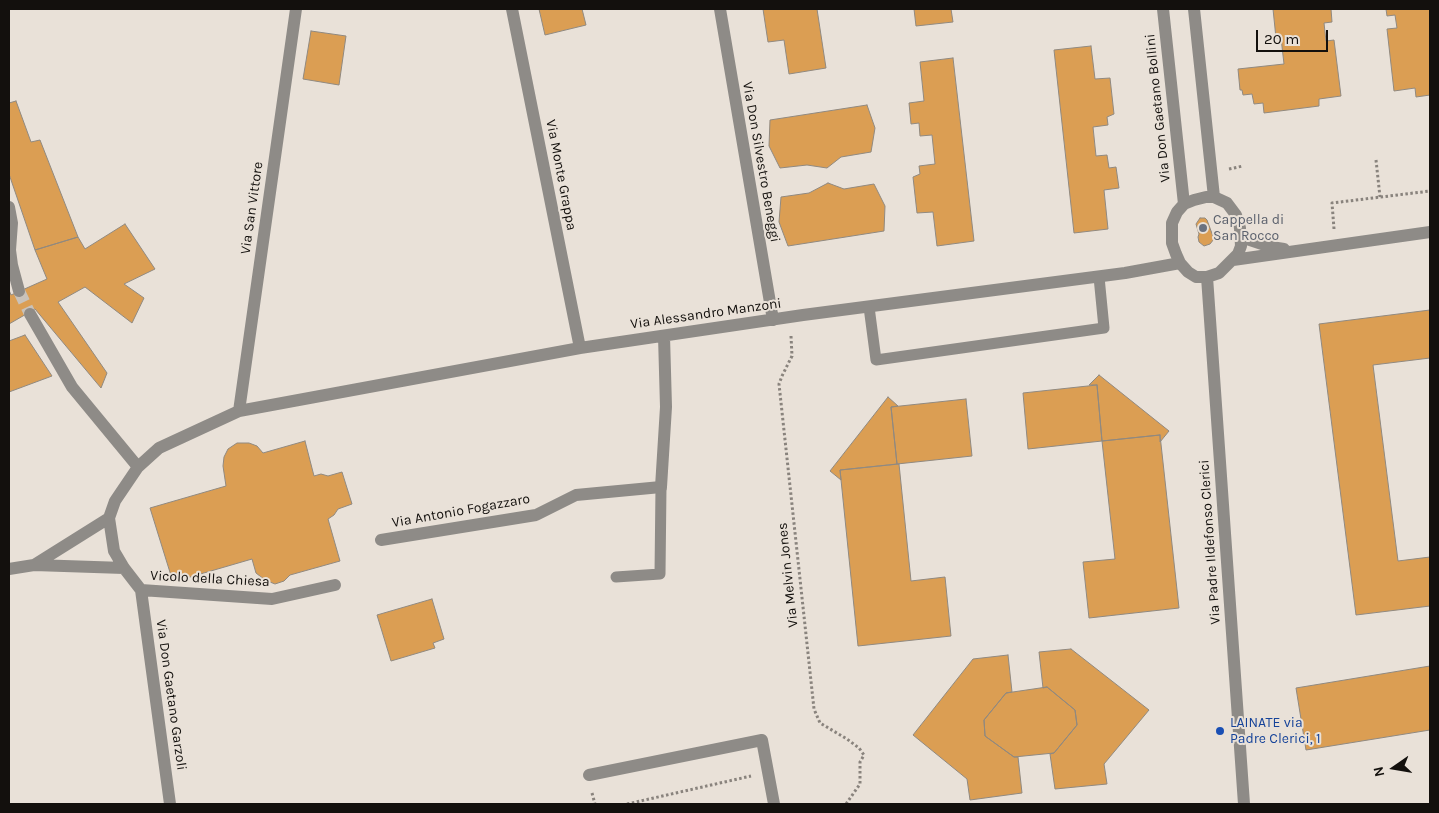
<!DOCTYPE html>
<style>
body{margin:0}
#map{position:relative;width:1439px;height:813px;overflow:hidden;background:#e9e1d8;font-family:Karla,sans-serif}
canvas{display:block}
.frame{position:absolute;inset:0;border:10px solid #13100d;pointer-events:none}
.north{position:absolute;left:1369px;top:743px;width:50px;height:50px;-webkit-text-stroke:4px #e9e1d8;paint-order:stroke;rotate:257deg;font-size:14px;font-weight:700;line-height:20px;text-align:center;color:#13100d}
.north::after{content:'';display:block;margin:auto;width:18px;height:22px;background:#13100d;clip-path:polygon(50% 0,100% 100%,50% 72%,0 100%)}
.scale{position:absolute;left:1256px;top:30px;width:72px;height:22px;box-sizing:border-box;border:2px solid #13100d;border-top:0;padding-left:6px;font-size:15px;line-height:18px;white-space:nowrap;color:#13100d;-webkit-text-stroke:4px #e9e1d8;paint-order:stroke}
</style>
<div id="map">
<canvas width="1439" height="813"></canvas>
<div class="frame"></div>
<div class="north">N</div>
<div class="scale">20 m</div>
</div>
<script>
const g = document.querySelector('canvas').getContext('2d');
g.lineJoin = 'round';
function paint(path, color) { g.fillStyle = color; g.fill(path, 'evenodd'); }
const shape = rows => new Path2D(rows.map(r => 'M' + r).join(''));
function trace(path, color, width, dash) { g.strokeStyle = color; g.lineWidth = width; g.lineCap = dash ? 'butt' : 'round'; g.setLineDash(dash || []); g.stroke(path); }
function label(font, color, halo, rows, align = 'center') {
  g.font = font + ' Karla,sans-serif'; g.lineWidth = 4; g.setLineDash([]); g.textBaseline = 'middle'; g.strokeStyle = halo; g.fillStyle = color; for (const [text, x, y, turn = 0] of rows) {
    g.save(); g.translate(x, y); g.rotate((+turn || 0) * Math.PI / 180); g.textAlign = isNaN(turn) ? turn : align; if (halo) g.strokeText(text, 0, 0); g.fillText(text, 0, 0); g.restore();
  }
}
const building = shape([
 [539,9,582,9,586,25,545,35,539,9],
 [763,9,817,9,826,68,789,74,784,40,768,42,763,9],
 [914,9,951,9,953,22,916,26,914,9],
 [1273,9,1331,9,1332,22,1324,23,1326,41,1334,40,1341,96,1319,99,1319,106,1264,113,1263,103,1254,104,1252,94,1243,95,1242,90,1240,90,1238,69,1284,64,1281,38,1276,38,1273,9],
 [1386,9,1430,9,1430,95,1416,97,1415,88,1394,91,1387,29,1397,28,1395,15,1387,16,1386,9],
 [311,31,346,36,339,85,303,79,311,31],
 [1091,46,1095,79,1110,78,1114,114,1107,117,1108,125,1093,127,1096,156,1107,155,1109,168,1116,167,1119,188,1104,190,1108,229,1074,233,1054,50,1091,46],
 [953,58,974,241,937,246,933,212,917,213,913,177,920,174,919,166,935,164,932,135,920,136,919,123,911,124,909,103,924,101,920,62,953,58],
 [16,101,31,142,40,140,78,237,35,250,9,174,9,103,16,101],
 [867,105,875,128,871,152,841,157,827,168,807,165,780,168,769,146,770,120,867,105],
 [828,183,844,189,874,184,885,206,884,231,788,246,779,222,781,197,809,193,828,183],
 [1200,218,1205,218,1207,220,1214,239,1210,244,1204,246,1199,242,1198,237,1199,234,1196,224,1200,218],
 [125,224,155,269,124,284,144,298,132,323,85,287,58,302,107,373,101,388,35,309,9,324,9,290,11,295,47,279,35,250,78,237,85,249,125,224],
 [1430,310,1430,358,1373,365,1398,561,1430,557,1430,606,1356,615,1319,324,1430,310],
 [25,335,52,376,9,392,9,341,25,335],
 [1099,375,1169,431,1160,442,1160,435,1102,441,1097,385,1089,385,1099,375],
 [1097,385,1102,441,1028,449,1023,393,1097,385],
 [888,397,898,406,891,407,897,464,840,470,841,480,830,471,888,397],
 [966,399,972,456,897,464,891,407,966,399],
 [1160,435,1179,608,1089,618,1083,562,1115,559,1102,441,1160,435],
 [305,441,314,476,321,474,328,476,342,472,352,504,338,509,334,515,328,519,340,561,290,575,284,581,275,584,265,580,256,573,252,559,173,582,150,508,226,486,223,466,224,457,228,449,237,443,249,443,257,446,263,453,305,441],
 [899,464,911,581,945,577,951,636,858,646,840,470,899,464],
 [432,599,444,639,433,643,435,648,391,661,377,615,432,599],
 [1071,649,1149,710,1104,764,1107,784,1055,789,1050,754,1054,753,1077,725,1075,710,1047,687,1043,688,1039,652,1071,649],
 [1008,655,1012,692,1006,693,984,720,985,736,1014,757,1018,757,1022,793,970,800,967,779,913,735,973,659,1008,655],
 [1430,666,1430,730,1306,750,1296,688,1430,666],
 [1047,687,1075,710,1077,725,1054,753,1014,757,985,736,984,720,1006,693,1047,687]
]);
paint(building, '#db9e53');
trace(building, '#908980', 1);
trace(shape([
 [19,291,30,314]
]), '#c9c2ba', 12, [12, 6]);
trace(shape([
 [1376,160,1380,197],
 [1229,169,1243,166],
 [1334,229,1332,203,1430,191],
 [791,336,792,356,782,376,779,384,814,709,820,723,847,739,859,748,864,755,860,762,860,784,846,804],
 [592,793,595,804],
 [627,804,751,776]
]), '#89837d', 3, [2.5, 2.5]);
trace(shape([
 [869,307,876,360,1104,328,1099,277],
 [616,577,660,574,661,487]
]), '#8e8b87', 11);
trace(shape([
 [512,9,580,348],
 [720,9,773,320],
 [1163,9,1184,204],
 [1194,9,1214,197],
 [1206,197,1214,197,1227,203,1236,215,1240,228,1241,246,1238,254,1219,273,1207,277,1196,277,1188,272,1180,263,1176,254,1172,243,1172,223,1177,212,1184,204,1194,200,1206,197],
 [9,207,12,223,10,250,12,265,19,291],
 [1241,237,1271,247,1284,249],
 [1233,260,1430,232],
 [1207,277,1244,804],
 [30,314,72,387,138,467],
 [239,411,296,9],
 [381,540,536,515,576,495,661,487,666,407,664,336],
 [34,565,124,568],
 [9,569,34,565,109,518],
 [141,590,124,568,114,551,109,518,115,501,138,467,159,448,239,411,580,348,803,315,1125,273,1180,263],
 [141,590,170,804],
 [141,590,272,599,335,585],
 [589,775,762,740,774,804]
]), '#8e8b87', 12);
for (const [x, y, r, color] of [
 [1203,228,5,"#6b7280"],
 [1220,731,5,"#1a4fb4"]
]) { const dot = new Path2D(); dot.arc(x, y, r, 0, 2 * Math.PI); g.fillStyle = color; g.fill(dot); trace(dot, '#e9e1d8', 2); }
label('14px', '#13100d', '#e9e1d8', [
 ["Via Don Gaetano Bollini",1158,108,-96],
 ["Via Don Silvestro Beneggi",761,162,80],
 ["Via Monte Grappa",561,175,79],
 ["Via San Vittore",252,208,-82],
 ["Via Alessandro Manzoni",706,314,-8],
 ["Via Antonio Fogazzaro",461,511,-10],
 ["Via Padre Ildefonso Clerici",1210,542,-94],
 ["Via Melvin Jones",788,575,-96],
 ["Vicolo della Chiesa",210,579,3],
 ["Via Don Gaetano Garzoli",171,695,82]
]);
label('14px', '#5b616d', '#e9e1d8', [
 ["Cappella di",1213,220],
 ["San Rocco",1213,236]
], 'left');
label('14px', '#164399', '#e9e1d8', [
 ["LAINATE via",1230,723],
 ["Padre Clerici, 1",1230,739]
], 'left');
</script>
